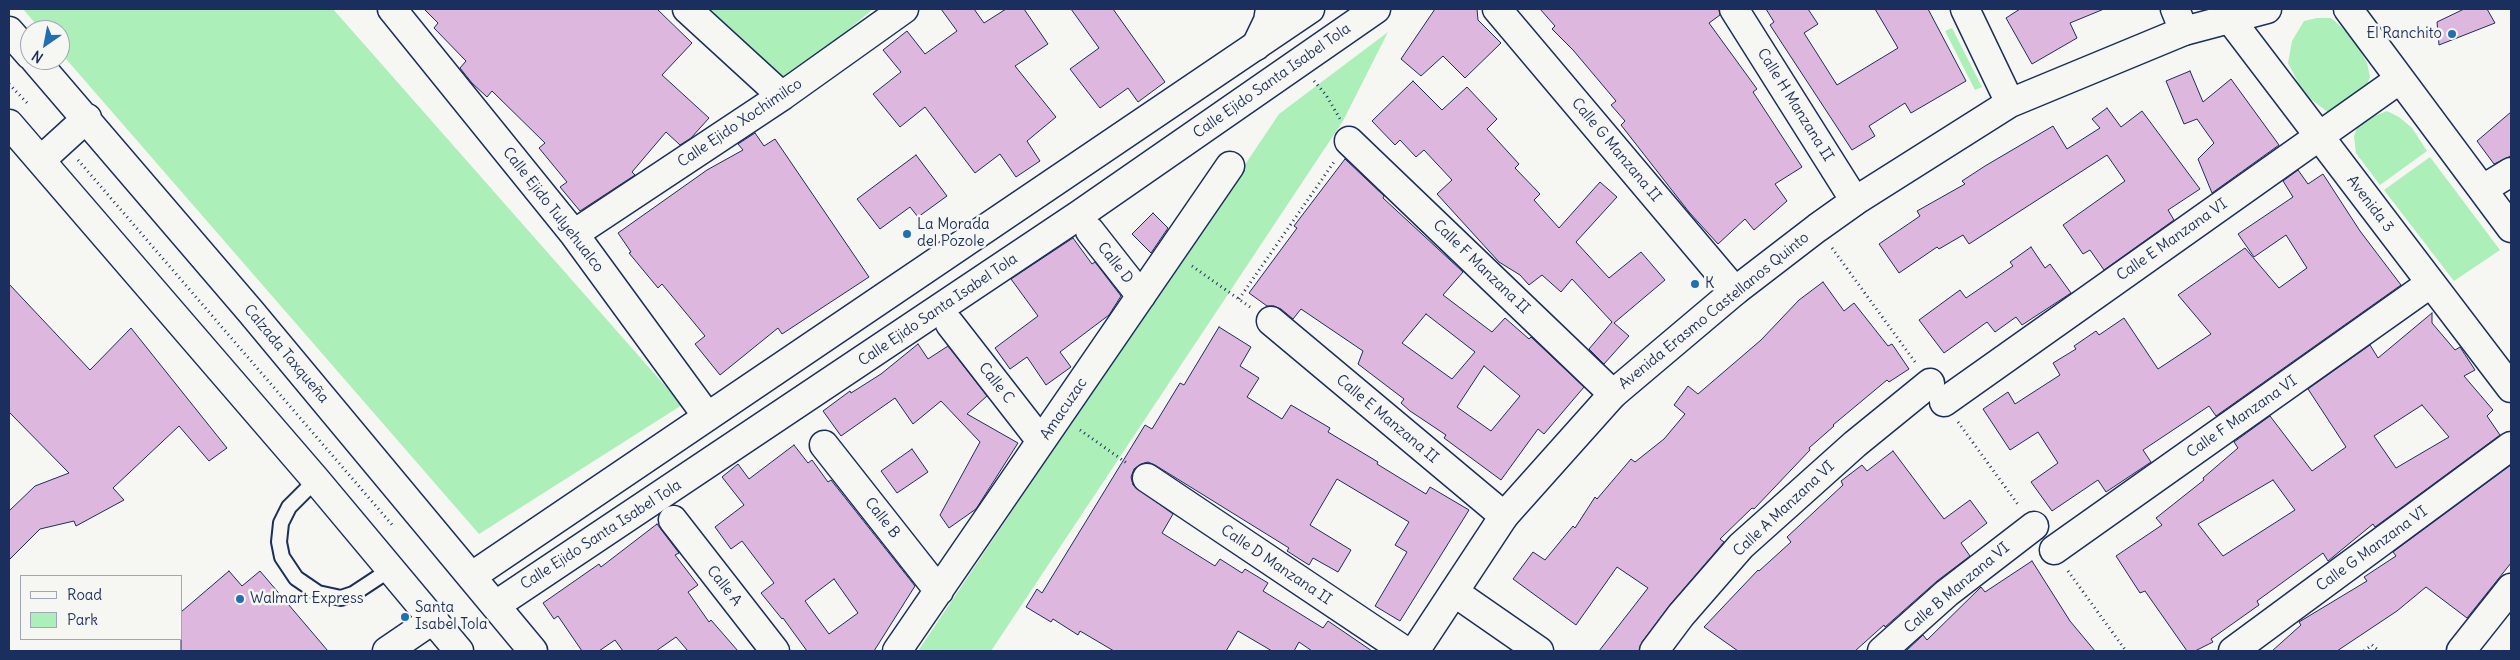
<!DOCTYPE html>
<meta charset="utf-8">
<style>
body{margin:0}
#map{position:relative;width:2520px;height:660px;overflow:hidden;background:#f6f6f2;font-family:Delius,sans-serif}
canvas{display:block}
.frame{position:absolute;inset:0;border:10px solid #1b2f5e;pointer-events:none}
.legend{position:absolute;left:20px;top:575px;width:162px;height:65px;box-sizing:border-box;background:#f6f6f2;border:1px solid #9ea6b7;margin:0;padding:6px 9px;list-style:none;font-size:15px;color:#1b2f5e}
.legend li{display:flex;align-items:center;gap:10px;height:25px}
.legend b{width:25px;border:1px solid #9ea6b7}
.north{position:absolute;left:20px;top:20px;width:50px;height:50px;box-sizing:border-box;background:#f6f6f2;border:1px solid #9ea6b7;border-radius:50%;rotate:213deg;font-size:14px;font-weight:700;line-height:20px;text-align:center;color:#1b2f5e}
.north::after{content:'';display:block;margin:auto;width:18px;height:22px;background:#1f6fb2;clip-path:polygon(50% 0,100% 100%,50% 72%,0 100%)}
</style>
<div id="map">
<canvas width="2520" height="660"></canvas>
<div class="frame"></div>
<ul class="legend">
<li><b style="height:6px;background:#f6f6f2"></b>Road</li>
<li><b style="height:14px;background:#adefb8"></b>Park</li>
</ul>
<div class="north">N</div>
</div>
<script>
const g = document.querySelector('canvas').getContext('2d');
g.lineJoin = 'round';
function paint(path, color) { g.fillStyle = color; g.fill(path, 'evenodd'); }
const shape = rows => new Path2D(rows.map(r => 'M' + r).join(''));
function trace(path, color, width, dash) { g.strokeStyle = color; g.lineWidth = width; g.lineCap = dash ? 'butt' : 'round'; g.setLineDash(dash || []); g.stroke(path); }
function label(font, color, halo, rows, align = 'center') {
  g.font = font + ' Delius,sans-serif'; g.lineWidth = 5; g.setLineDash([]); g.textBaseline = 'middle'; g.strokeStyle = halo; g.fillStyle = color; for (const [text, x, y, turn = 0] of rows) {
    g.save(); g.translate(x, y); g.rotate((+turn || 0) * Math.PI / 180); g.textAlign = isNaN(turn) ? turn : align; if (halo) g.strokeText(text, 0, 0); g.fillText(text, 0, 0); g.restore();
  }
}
paint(shape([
 [23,9,333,9,682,405,479,534,60,52,60,30,41,30],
 [709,9,873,9,786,82],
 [2317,18,2331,18,2353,37,2367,63,2370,77,2364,92,2329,113,2304,94,2288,63,2292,41,2304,21],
 [1952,28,1982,87,1975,90,1945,31],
 [1388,32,1343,121,991,651,918,651,1279,114],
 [2387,111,2399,117,2412,128,2427,151,2380,185,2356,153,2354,136,2359,122],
 [2430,157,2500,250,2454,281,2384,190]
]), '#adefb8');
const building = shape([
 [424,9,657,9,692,43,662,75,709,118,691,138,680,145,666,132,632,172,635,175,580,211,560,187,567,182,539,148,545,143,492,91,487,97,472,83,460,68,466,61,434,28,438,23,424,9],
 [941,9,974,9,984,23,1006,9,1024,9,1048,44,1015,66,1056,117,1027,141,1040,161,1016,177,1000,154,975,173,925,107,900,127,873,94,901,72,883,50,907,31,925,54,957,31,941,9],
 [1071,9,1113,9,1165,82,1138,102,1128,88,1100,108,1070,69,1099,48,1071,9],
 [1435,9,1477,9,1478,20,1501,43,1465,78,1443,56,1421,76,1401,59,1435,9],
 [1540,9,1719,9,1720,15,1709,23,1757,89,1753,92,1802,167,1775,184,1787,201,1754,230,1745,219,1718,244,1689,212,1621,125,1625,121,1611,105,1616,101,1573,50,1552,29,1555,26,1540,9],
 [1766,9,1808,9,1818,24,1804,33,1837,85,1898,48,1875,9,1928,9,1966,81,1911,113,1905,103,1869,126,1875,136,1852,150,1770,25,1774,22,1766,9],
 [2020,9,2104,9,2070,23,2077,38,2032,64,2006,18,2020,9],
 [2464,9,2487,9,2495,23,2439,45,2437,22,2464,9],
 [2190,71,2203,102,2231,79,2279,145,2212,193,2198,159,2214,143,2197,119,2184,124,2166,81,2190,71],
 [1413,81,1442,110,1467,87,1497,119,1487,129,1519,164,1515,168,1540,194,1534,200,1559,228,1600,182,1617,197,1576,242,1609,278,1641,252,1665,280,1614,323,1629,336,1604,364,1589,349,1612,322,1572,279,1561,292,1542,275,1529,285,1520,275,1499,262,1437,194,1452,180,1424,150,1416,157,1400,140,1395,145,1372,121,1413,81],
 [2107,108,2121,127,2142,111,2200,189,2168,210,2174,220,2104,270,2090,250,2083,254,2063,225,2125,181,2107,155,1969,244,1963,235,1939,249,1937,247,1899,273,1879,244,1920,216,1917,211,1965,184,1962,181,1985,166,2053,126,2067,149,2100,128,2092,119,2107,108],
 [2511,112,2511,156,2494,164,2477,141,2511,112],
 [755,133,764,146,775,139,869,277,782,334,778,328,720,375,695,344,705,336,662,284,658,288,629,253,631,252,618,233,707,170,743,150,738,144,755,133],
 [916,155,947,196,918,217,910,207,880,229,857,199,916,155],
 [1345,159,1384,196,1383,198,1463,272,1443,295,1492,332,1505,318,1529,339,1531,337,1584,387,1544,434,1538,429,1501,480,1444,438,1446,435,1410,411,1401,403,1404,399,1358,364,1363,351,1301,309,1293,319,1281,309,1274,306,1267,306,1249,293,1297,228,1294,226,1345,159],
 [1426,314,1475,352,1452,379,1402,343,1426,314],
 [1484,366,1520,396,1491,431,1457,407,1484,366],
 [2298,170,2308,184,2323,174,2360,231,2401,285,2216,416,2209,406,2143,450,2151,462,2106,492,2098,480,2052,511,2031,482,2058,463,2038,432,2010,450,1983,409,2008,392,2015,404,2060,375,2053,363,2076,349,2074,346,2096,331,2099,335,2124,318,2158,369,2211,334,2178,295,2245,248,2279,288,2307,268,2286,235,2254,257,2238,234,2293,197,2283,181,2298,170],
 [1153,213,1168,228,1151,253,1132,234,1153,213],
 [1073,238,1092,264,1095,262,1121,296,1109,315,1060,352,1071,367,1046,385,1027,357,1010,369,995,348,1038,316,1011,279,1073,238],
 [2031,247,2045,268,2050,264,2071,293,2022,325,2016,317,1995,332,1987,322,1944,353,1919,320,1960,290,1966,298,2013,266,2010,262,2031,247],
 [1823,282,1844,311,1854,303,1888,346,1892,344,1909,369,1889,382,1887,380,1833,425,1834,426,1809,448,1810,450,1754,509,1752,508,1720,539,1724,542,1669,606,1642,642,1639,651,1599,651,1648,588,1617,567,1576,625,1513,579,1533,552,1545,560,1573,526,1575,528,1595,497,1597,499,1631,459,1635,462,1664,439,1685,414,1674,405,1688,386,1698,394,1761,340,1799,300,1823,282],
 [9,284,90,370,131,328,227,448,209,461,179,426,113,488,124,500,76,526,74,521,40,529,9,560,9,511,35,486,69,473,9,412,9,284],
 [2432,313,2432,323,2455,350,2460,347,2475,370,2464,376,2493,410,2487,416,2500,435,2375,527,2373,524,2328,561,2323,553,2257,601,2259,605,2211,639,2213,642,2195,651,2187,651,2145,591,2140,593,2116,556,2162,525,2156,518,2204,480,2203,478,2238,448,2234,442,2270,416,2312,471,2346,447,2308,389,2370,345,2378,358,2432,313],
 [2422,405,2449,437,2396,468,2374,436,2422,405],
 [2273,480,2295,510,2223,556,2198,524,2273,480],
 [1219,327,1251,347,1240,366,1259,378,1247,397,1282,419,1291,405,1330,428,1328,432,1378,462,1377,464,1426,494,1430,487,1469,510,1400,621,1375,606,1407,552,1395,545,1409,522,1337,479,1310,525,1351,550,1338,572,1313,558,1309,565,1287,551,1289,548,1155,465,1148,462,1141,464,1134,469,1131,477,1133,485,1173,514,1162,533,1215,566,1220,559,1242,573,1245,569,1268,583,1263,591,1323,628,1328,621,1372,651,1312,651,1299,642,1294,651,1272,651,1238,631,1226,651,1114,651,1080,631,1078,635,1053,619,1051,622,1026,607,1037,589,1042,593,1145,425,1152,429,1180,383,1184,385,1219,327],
 [918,344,928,359,948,346,987,396,967,414,1018,443,976,509,949,528,940,515,980,442,941,401,913,424,895,398,841,436,823,411,850,391,851,393,881,374,918,344],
 [794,445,808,463,812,460,828,482,831,480,915,586,874,651,807,651,783,618,782,619,761,593,774,583,742,541,731,549,715,527,744,505,722,477,738,464,749,479,794,445],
 [834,579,858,613,829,634,805,601,834,579],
 [912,449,928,472,897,493,881,471,912,449],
 [1893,451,1944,519,1970,500,1987,523,1961,543,1970,556,1937,581,1885,627,1884,625,1855,651,1738,651,1704,627,1758,570,1759,571,1791,542,1787,537,1843,485,1841,481,1862,465,1867,471,1893,451],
 [2511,465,2511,563,2467,618,2426,587,2397,611,2337,651,2272,651,2301,625,2299,622,2367,581,2364,577,2396,556,2393,552,2511,465],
 [657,524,679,553,675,555,698,585,688,592,709,622,711,620,738,651,688,651,676,637,656,651,623,651,615,640,599,651,582,651,558,616,554,619,543,603,599,564,601,567,657,524],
 [2032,561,2070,621,2095,651,1906,651,1923,635,1927,640,1981,587,1985,592,2032,561],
 [229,571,242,586,260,571,328,651,181,651,181,612,229,571]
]);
paint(building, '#deb7df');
trace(building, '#1b2f5e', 1);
const service = shape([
 [316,480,289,507,281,523,279,542,282,557,296,578,318,593,341,598,353,594,391,569]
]);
const minor = shape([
 [392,9,574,234,707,416],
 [687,9,782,96],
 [1497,9,1735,291],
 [1734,9,1855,201],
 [2175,9,2184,31],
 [2348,9,2511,228],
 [2230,19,2511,388],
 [1256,46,1268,21,1270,9],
 [1349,141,1613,394],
 [2483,189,2511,172],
 [1090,231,1141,296],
 [574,234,782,96,904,9],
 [1271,321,1504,516],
 [950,324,1041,441],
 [1944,402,2400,79],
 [824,445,939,591],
 [1147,478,1405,651],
 [673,520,775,651],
 [2054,550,2431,283],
 [1454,592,1539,651],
 [387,651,434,619],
 [897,651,1230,166],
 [1654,651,1681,615,1741,546,1855,444,1930,383],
 [1882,651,1947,593,2034,526],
 [2233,651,2511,446],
 [2461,651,2511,588]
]);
const tertiary = shape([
 [1965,9,2010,103],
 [472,576,1310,9],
 [496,605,1079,215,1376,9],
 [1415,651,1504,516,1613,394,1735,291,1817,228,1855,201,2010,103,2184,31,2267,9]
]);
const secondary = shape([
 [9,31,30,55],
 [35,60,251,312,533,651],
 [9,124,316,480,459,651],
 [41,160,87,118]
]);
trace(service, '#1b2f5e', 18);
trace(minor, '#1b2f5e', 31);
trace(tertiary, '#1b2f5e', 31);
trace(secondary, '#1b2f5e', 31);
trace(shape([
 [1314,81,1326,95,1340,119],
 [9,84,29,105],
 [78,160,394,527],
 [1832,248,1915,362],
 [1192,266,1250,307],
 [1239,299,1334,162],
 [1958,422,2019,506],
 [1080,430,1128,464],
 [2068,571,2126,651],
 [2364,651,2372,645,2379,651]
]), '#1b2f5e', 3, [1, 4]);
trace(service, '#f6f6f2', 14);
trace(minor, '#f6f6f2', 28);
trace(tertiary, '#f6f6f2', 28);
trace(secondary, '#f6f6f2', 28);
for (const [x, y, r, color] of [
 [2452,34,5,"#1f6fb2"],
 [907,234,5,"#1f6fb2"],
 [1695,284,5,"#1f6fb2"],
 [240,599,5,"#1f6fb2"],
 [405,617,5,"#1f6fb2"]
]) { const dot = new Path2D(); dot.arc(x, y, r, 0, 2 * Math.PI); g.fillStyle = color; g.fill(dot); trace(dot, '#f6f6f2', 2); }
label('15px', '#1b2f5e', '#f6f6f2', [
 ["El Ranchito",2442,34,"right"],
 ["La Morada",917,225],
 ["del Pozole",917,242],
 ["K",1705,284],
 ["Walmart Express",250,599],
 ["Santa",415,608],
 ["Isabel Tola",415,625]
], 'left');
label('15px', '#1b2f5e', '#f6f6f2', [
 ["Calle Ejido Santa Isabel Tola",1272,81,-35],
 ["Calle H Manzana II",1795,105,58],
 ["Calle Ejido Xochimilco",740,123,-34],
 ["Calle G Manzana II",1616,150,50],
 ["Avenida 3",2370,204,53],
 ["Calle Ejido Tulyehualco",553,210,52],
 ["Calle E Manzana VI",2172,240,-35],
 ["Calle D",1115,263,52],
 ["Calle F Manzana II",1481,267,44],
 ["Calle Ejido Santa Isabel Tola",938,310,-34],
 ["Avenida Erasmo Castellanos Quinto",1714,311,-39],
 ["Calzada Taxqueña",286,354,50],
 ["Calle C",996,383,52],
 ["Amacuzac",1064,409,-56],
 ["Calle F Manzana VI",2242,417,-35],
 ["Calle E Manzana II",1387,419,40],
 ["Calle A Manzana VI",1784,509,-43],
 ["Calle B",882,518,52],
 ["Calle Ejido Santa Isabel Tola",601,535,-33],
 ["Calle G Manzana VI",2372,549,-36],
 ["Calle D Manzana II",1276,565,34],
 ["Calle A",724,586,52],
 ["Calle B Manzana VI",1957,588,-40]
]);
</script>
